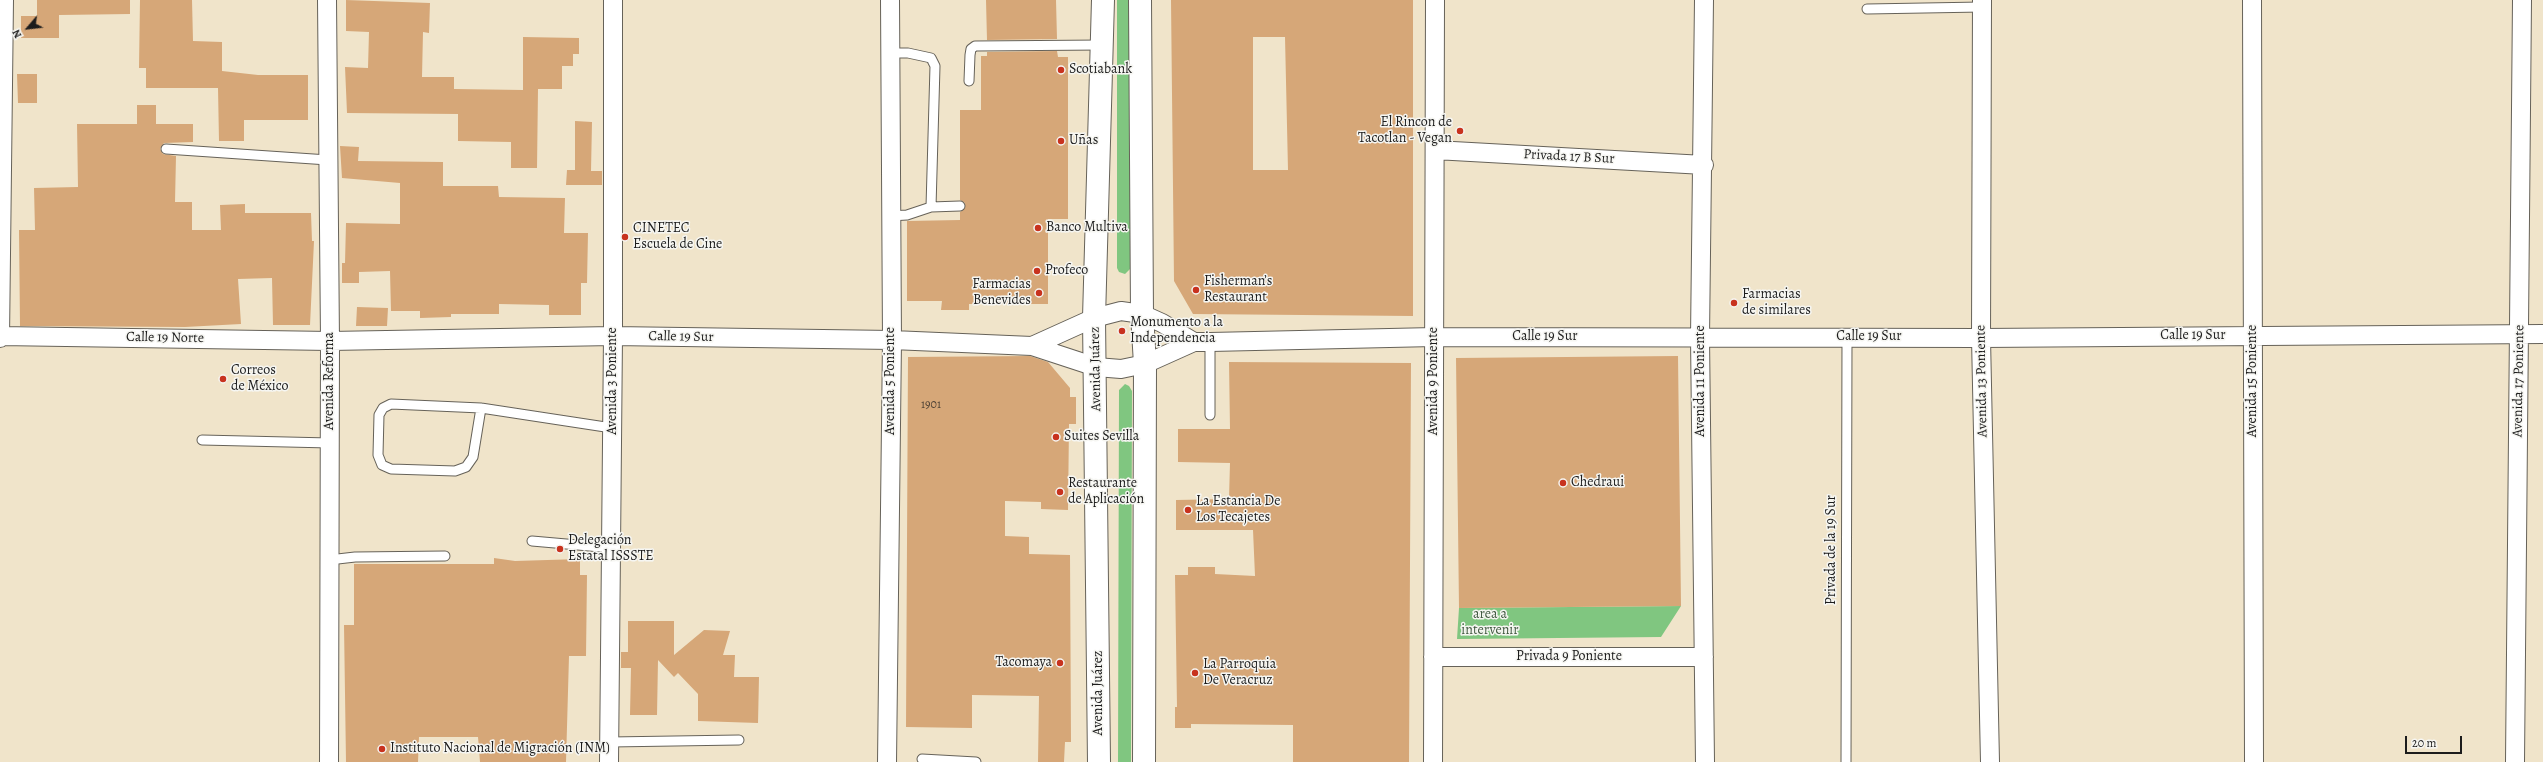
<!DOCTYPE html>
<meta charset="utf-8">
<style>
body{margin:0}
#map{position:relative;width:2543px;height:762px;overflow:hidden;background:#f0e4ca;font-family:Alegreya,serif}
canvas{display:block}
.north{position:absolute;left:8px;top:8px;width:40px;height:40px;-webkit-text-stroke:3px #f6f6f2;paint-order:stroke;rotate:242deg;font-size:11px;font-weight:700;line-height:16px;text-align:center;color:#1c1c1c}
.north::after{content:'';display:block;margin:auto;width:14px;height:18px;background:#1c1c1c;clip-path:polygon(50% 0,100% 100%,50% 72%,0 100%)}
.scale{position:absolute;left:2405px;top:736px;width:57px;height:18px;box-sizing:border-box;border:2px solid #1c1c1c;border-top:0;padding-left:5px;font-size:12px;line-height:14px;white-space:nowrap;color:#1c1c1c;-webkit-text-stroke:3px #f6f6f2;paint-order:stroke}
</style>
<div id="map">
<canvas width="2543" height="762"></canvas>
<div class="north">N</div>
<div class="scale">20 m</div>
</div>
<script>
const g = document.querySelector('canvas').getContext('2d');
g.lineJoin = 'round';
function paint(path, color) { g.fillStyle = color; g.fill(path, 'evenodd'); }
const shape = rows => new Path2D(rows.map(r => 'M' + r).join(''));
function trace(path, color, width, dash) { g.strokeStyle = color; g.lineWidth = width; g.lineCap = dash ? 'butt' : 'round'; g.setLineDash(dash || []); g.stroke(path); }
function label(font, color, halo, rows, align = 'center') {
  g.font = font + ' Alegreya,serif'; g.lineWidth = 3; g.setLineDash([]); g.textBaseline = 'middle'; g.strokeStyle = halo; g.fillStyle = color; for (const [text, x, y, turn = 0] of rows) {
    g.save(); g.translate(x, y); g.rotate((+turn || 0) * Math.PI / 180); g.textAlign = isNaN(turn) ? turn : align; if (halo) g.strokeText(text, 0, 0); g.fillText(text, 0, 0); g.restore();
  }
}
paint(shape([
 [1117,0,1131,0,1130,269,1125,274,1119,272,1117,268],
 [1125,384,1129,386,1132,391,1131,762,1118,762,1119,390],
 [1681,606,1661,637,1457,639,1459,608]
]), '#80c680');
paint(shape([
 [37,0,130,0,130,14,59,15,59,38,21,38,21,16,37,16],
 [140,0,192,0,193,41,222,42,222,71,258,75,308,75,308,120,244,120,244,141,219,141,218,88,146,88,146,68,139,68],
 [346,0,430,3,429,33,423,32,422,77,454,77,454,89,523,90,523,37,579,38,579,54,573,54,573,66,562,66,562,89,538,89,537,168,511,168,511,142,458,141,458,114,347,113,345,67,368,68,369,32,346,31],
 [986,0,1056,0,1057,39,987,40],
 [1171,0,1413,0,1413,316,1193,314,1174,281],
 [1253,37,1285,37,1288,170,1253,170],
 [1057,51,1058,57,1068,57,1068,219,1048,219,1048,304,969,304,969,310,941,310,942,301,907,301,907,221,960,220,960,212,965,208,965,203,960,200,960,110,981,110,981,56,987,56,987,52],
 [17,74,37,74,37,103,18,103],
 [137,105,156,105,156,124,193,124,193,142,164,143,160,149,163,154,176,156,175,202,192,202,192,230,221,230,220,205,245,204,245,213,311,213,312,241,314,241,310,325,273,325,272,278,238,279,241,324,185,327,20,326,19,230,35,230,34,188,78,187,77,124,137,124],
 [575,121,592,122,591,171,602,171,602,185,566,185,567,170,575,170],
 [340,146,359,147,358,161,443,162,443,186,498,186,499,197,565,198,564,233,588,233,587,283,581,283,581,315,549,315,549,305,499,304,499,314,451,314,451,317,420,318,420,311,391,311,390,271,359,272,359,283,342,283,342,263,345,263,346,223,400,224,400,183,342,178],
 [357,307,388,308,387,326,356,326],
 [1030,356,1048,362,1070,388,1070,397,1076,397,1076,424,1069,424,1068,510,1041,509,1041,502,1005,501,1005,536,1029,537,1029,554,1070,555,1071,742,1065,742,1064,762,1038,762,1039,696,972,695,972,728,906,727,908,357],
 [1678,356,1681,606,1459,608,1456,358],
 [1229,362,1411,363,1409,762,1293,762,1293,725,1191,724,1191,728,1175,728,1175,707,1177,707,1175,575,1188,575,1188,567,1215,567,1215,574,1255,576,1253,530,1176,530,1176,500,1229,499,1230,463,1178,462,1178,429,1230,429],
 [494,558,515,561,580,559,580,575,587,575,586,656,569,656,566,762,480,762,478,737,419,737,418,762,346,762,344,625,354,625,354,564,494,564],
 [628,621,674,621,674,655,704,630,730,631,723,655,735,655,734,677,759,677,758,723,698,721,698,694,678,673,674,677,658,660,657,715,630,715,631,668,621,668,621,652,628,652]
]), '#d6a778');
const lane = shape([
 [1867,9,1982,7],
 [969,81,970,55,971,49,975,46,1102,45],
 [166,149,328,160],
 [931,207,960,206],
 [890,216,907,215,931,207,935,66,931,58,908,53,890,53],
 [481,408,473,457,466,467,455,471,391,469,382,465,378,455,379,415,383,408,391,404,481,408,612,428],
 [1210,415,1210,342],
 [202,440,330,443],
 [532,541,612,548],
 [329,560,355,557,445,556],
 [610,742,739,740],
 [922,759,976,762],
 [1846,762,1847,337]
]);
const street = shape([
 [327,0,330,341,329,762],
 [1704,0,1700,337,1705,762],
 [1982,0,1981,338,1990,762],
 [2252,0,2254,762],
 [1435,150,1704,165],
 [0,336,330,341,613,336,892,340,1032,346,1096,367,1121,369,1145,364,1194,342,1210,342,1434,337,1981,338,2543,334],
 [0,338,4,0],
 [1032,346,1094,318,1121,311,1142,314,1162,323,1194,342],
 [1433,657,1704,657],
 [609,762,613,336,613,0],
 [887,762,892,340,890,0],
 [1433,762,1435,0],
 [2515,762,2522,0]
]);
const secondary = shape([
 [1140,0,1142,314,1145,364,1144,762],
 [1099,762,1094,318,1103,0]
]);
trace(lane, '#666259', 11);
trace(street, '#666259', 20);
trace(secondary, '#666259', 24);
trace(lane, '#fff', 9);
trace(street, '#fff', 18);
trace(secondary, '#fff', 22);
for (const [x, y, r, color] of [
 [1061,70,4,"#c8321e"],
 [1460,131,4,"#c8321e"],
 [1061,141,4,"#c8321e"],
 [1038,228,4,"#c8321e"],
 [625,237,4,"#c8321e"],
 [1037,271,4,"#c8321e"],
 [1196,290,4,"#c8321e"],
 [1039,293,4,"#c8321e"],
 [1734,303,4,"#c8321e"],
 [1122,331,4,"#c8321e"],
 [223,379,4,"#c8321e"],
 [1056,437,4,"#c8321e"],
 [1563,483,4,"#c8321e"],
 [1060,492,4,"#c8321e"],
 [1188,510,4,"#c8321e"],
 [560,549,4,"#c8321e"],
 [1060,663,4,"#c8321e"],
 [1195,673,4,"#c8321e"],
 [382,749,4,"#c8321e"]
]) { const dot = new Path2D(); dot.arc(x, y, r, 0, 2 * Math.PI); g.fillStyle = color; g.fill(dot); trace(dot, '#f6f6f2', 1.5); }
label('12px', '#4a3f33', null, [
 ["1901",931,405]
]);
label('14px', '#1c1c1c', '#f6f6f2', [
 ["Scotiabank",1069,70],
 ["El Rincon de",1452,123,"right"],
 ["Tacotlan - Vegan",1452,139,"right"],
 ["Uñas",1069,141],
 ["Banco Multiva",1046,228],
 ["CINETEC",633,229],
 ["Escuela de Cine",633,245],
 ["Profeco",1045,271],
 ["Fisherman’s",1204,282],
 ["Restaurant",1204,298],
 ["Farmacias",1031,285,"right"],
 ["Benevides",1031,301,"right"],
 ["Farmacias",1742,295],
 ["de similares",1742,311],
 ["Monumento a la",1130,323],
 ["Independencia",1130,339],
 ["Correos",231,371],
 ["de México",231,387],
 ["Suites Sevilla",1064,437],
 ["Chedraui",1571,483],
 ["Restaurante",1068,484],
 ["de Aplicación",1068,500],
 ["La Estancia De",1196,502],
 ["Los Tecajetes",1196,518],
 ["Delegación",568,541],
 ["Estatal ISSSTE",568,557],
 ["Tacomaya",1052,663,"right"],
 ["La Parroquia",1203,665],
 ["De Veracruz",1203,681],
 ["Instituto Nacional de Migración (INM)",390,749]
], 'left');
label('14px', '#1c1c1c', '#f6f6f2', [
 ["Privada 17 B Sur",1569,157,3],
 ["Calle 19 Sur",2193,336],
 ["Calle 19 Sur",681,337,1],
 ["Calle 19 Sur",1545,337],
 ["Calle 19 Sur",1869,337],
 ["Calle 19 Norte",165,338,1],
 ["Avenida Juárez",1096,369,-91],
 ["Avenida Reforma",330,381,-90],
 ["Avenida 3 Poniente",613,381,-90],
 ["Avenida 5 Poniente",891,381,-90],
 ["Avenida 9 Poniente",1434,381,-90],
 ["Avenida 11 Poniente",1701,381,-90],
 ["Avenida 13 Poniente",1982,381,-91],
 ["Avenida 15 Poniente",2253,381,-90],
 ["Avenida 17 Poniente",2519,381,-89],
 ["Privada de la 19 Sur",1832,550,-90],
 ["Privada 9 Poniente",1569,657],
 ["Avenida Juárez",1099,693,-90]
]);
label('14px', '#3f583f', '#f6f6f2', [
 ["area a",1490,615],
 ["intervenir",1490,631]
]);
</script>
